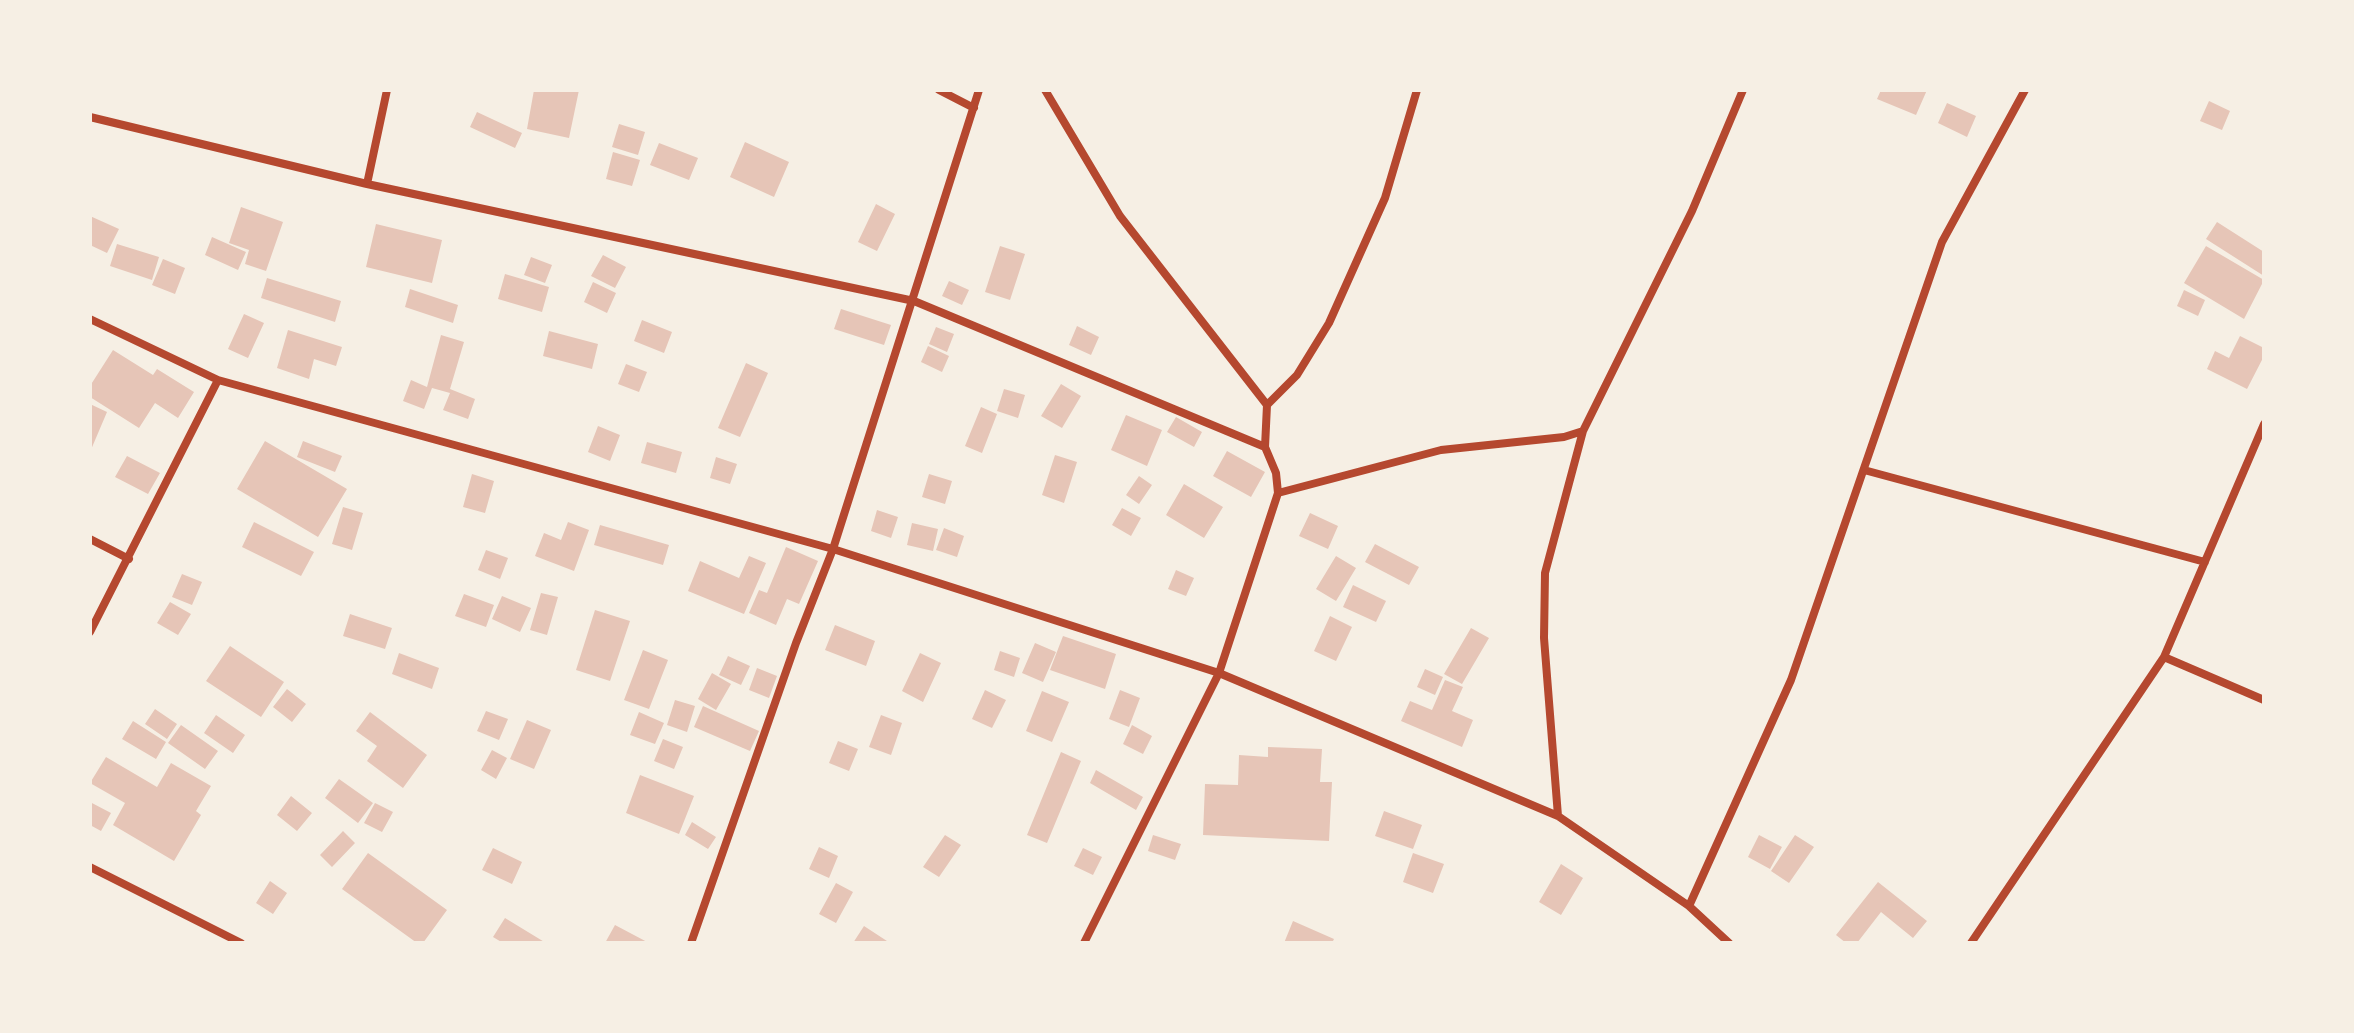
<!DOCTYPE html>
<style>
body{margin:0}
#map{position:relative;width:2354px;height:1033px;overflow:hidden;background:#f6efe4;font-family:"Alegreya Sans",sans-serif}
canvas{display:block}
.frame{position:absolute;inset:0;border:92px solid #f6efe4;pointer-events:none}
</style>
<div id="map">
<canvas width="2354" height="1033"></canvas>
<div class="frame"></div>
</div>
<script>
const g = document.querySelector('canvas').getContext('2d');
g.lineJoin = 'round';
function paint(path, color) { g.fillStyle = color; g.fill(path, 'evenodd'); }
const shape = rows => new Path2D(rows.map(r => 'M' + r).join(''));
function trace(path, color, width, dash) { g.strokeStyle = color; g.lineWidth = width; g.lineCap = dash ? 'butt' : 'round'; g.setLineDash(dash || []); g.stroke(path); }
paint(shape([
 [534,90,579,90,569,138,527,129],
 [1881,90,1927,90,1916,115,1877,99],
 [2209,101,2230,111,2222,130,2200,121],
 [1947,103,1976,116,1967,137,1938,123],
 [477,112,522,133,515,148,470,127],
 [619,124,645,132,638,155,612,147],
 [745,142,789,162,774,197,730,177],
 [659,143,698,158,689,180,650,165],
 [613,152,640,160,632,186,606,179],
 [876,204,895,214,877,251,858,242],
 [241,207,283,222,266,271,245,264,249,250,229,243],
 [90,216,119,229,107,253,90,245],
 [2217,222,2264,252,2264,276,2206,239],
 [376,224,442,240,432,283,366,267],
 [212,237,246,252,238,270,205,255],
 [117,244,159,257,152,280,110,266],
 [1000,246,1025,254,1010,300,985,292],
 [2206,246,2264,280,2244,319,2184,283],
 [603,255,626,267,615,288,591,276],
 [531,257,552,265,545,283,524,275],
 [163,259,185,268,175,294,152,285],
 [505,274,549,287,542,312,498,299],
 [267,278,341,301,335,322,261,298],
 [949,281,969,290,962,305,942,296],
 [593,282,616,293,607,313,584,302],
 [410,289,458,305,453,323,405,307],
 [2184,290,2205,300,2198,316,2177,306],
 [841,309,891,325,884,345,834,329],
 [244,314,264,323,248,358,228,349],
 [642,320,672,332,664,353,634,341],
 [1077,326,1099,337,1091,355,1069,345],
 [936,327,954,334,947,352,929,344],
 [288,330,342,347,336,366,314,359,309,379,277,368],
 [549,331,598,344,592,369,543,356],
 [441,335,464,342,450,389,475,399,468,419,443,410,450,393,432,388,424,409,403,401,411,380,427,387],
 [2240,336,2264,348,2264,356,2247,389,2207,369,2215,351,2229,358],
 [928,346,949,356,942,372,921,362],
 [113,350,153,375,157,369,194,392,178,418,155,403,139,428,90,397,90,386],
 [746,363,768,373,740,437,718,428],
 [626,364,647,372,639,392,618,384],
 [1061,384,1081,396,1062,428,1041,416],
 [1004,389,1025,395,1018,418,997,411],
 [90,404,107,412,90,452],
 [981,407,997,414,982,453,965,446],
 [1126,415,1162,430,1147,466,1111,450],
 [1176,417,1202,432,1194,447,1167,432],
 [598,426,620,435,610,461,588,452],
 [265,441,347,489,318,537,237,489],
 [303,441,342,456,335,472,297,457],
 [647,442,682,452,676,473,641,463],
 [1227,451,1265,472,1251,497,1213,476],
 [1055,455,1077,462,1064,503,1042,495],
 [127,456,160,473,148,494,115,477],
 [716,457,737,464,730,484,710,478],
 [472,474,494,481,485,513,463,507],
 [929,474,952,481,945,504,922,497],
 [1139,476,1152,485,1139,504,1126,495],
 [1184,484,1223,507,1204,538,1166,515],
 [343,507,363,513,352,550,332,544],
 [1122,508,1141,518,1131,536,1112,525],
 [877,510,898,517,891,538,871,531],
 [1310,513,1338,526,1328,549,1299,536],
 [254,522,314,552,301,576,242,547],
 [568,522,589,530,574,571,535,556,544,533,561,540],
 [912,523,938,529,933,551,907,545],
 [600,525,669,545,663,565,594,545],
 [944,528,964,536,957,557,936,550],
 [1375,544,1419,567,1409,585,1365,562],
 [786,547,818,561,799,604,787,599,776,625,749,613,759,590,767,593],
 [486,550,508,558,500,579,478,570],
 [749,556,766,563,744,614,688,591,700,561,739,578],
 [1336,556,1356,568,1336,601,1316,589],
 [1176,570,1194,578,1186,596,1168,589],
 [182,574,202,582,192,605,172,597],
 [1353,585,1386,601,1376,622,1343,607],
 [541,593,558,597,547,635,530,630],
 [464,594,494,605,486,627,455,616],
 [502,596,531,608,520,632,492,619],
 [170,602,191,614,178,635,157,623],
 [595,610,630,621,610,681,576,670],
 [350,614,392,628,385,649,343,636],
 [1330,616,1352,627,1336,661,1314,651],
 [835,625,875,641,866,666,825,650],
 [1471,628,1489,638,1462,684,1444,674],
 [1063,636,1116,654,1105,689,1050,670],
 [1035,643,1056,652,1043,682,1022,673],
 [230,646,284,682,261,717,206,681],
 [643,650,668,660,649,709,624,700],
 [1000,651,1020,658,1014,677,994,670],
 [399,653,439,668,432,689,392,674],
 [920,653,941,663,923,702,902,691],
 [728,656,750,666,741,685,719,675],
 [757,668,777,676,769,698,749,690],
 [1425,669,1443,677,1435,695,1417,687],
 [712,673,731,684,716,710,698,699],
 [1445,680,1463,687,1452,711,1473,720,1462,747,1401,721,1410,701,1432,710],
 [287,689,306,704,292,722,273,707],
 [985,690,1006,700,992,728,972,719],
 [1120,690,1140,698,1129,727,1109,719],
 [1042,691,1069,702,1052,742,1026,731],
 [675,700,695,706,687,732,667,725],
 [703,706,759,731,750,751,694,727],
 [155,709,177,724,167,739,145,724],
 [486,711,508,719,499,740,477,731],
 [370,712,427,755,403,788,367,761,377,746,356,731],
 [639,712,664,723,655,744,630,735],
 [216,715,245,735,233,753,204,733],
 [881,715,902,723,891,755,869,747],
 [527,720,551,730,534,769,510,759],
 [133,721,166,742,156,759,122,739],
 [181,725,218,751,205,769,168,743],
 [1132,725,1152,736,1143,754,1123,744],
 [663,739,683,747,674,769,654,761],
 [838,741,858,749,849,771,829,763],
 [1268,747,1322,749,1320,782,1332,782,1329,841,1203,835,1205,784,1238,785,1239,755,1268,757],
 [492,750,507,758,496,779,481,770],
 [1061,752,1081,761,1047,843,1027,835],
 [106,757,157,787,171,763,211,786,196,811,201,815,174,861,113,825,125,803,90,783],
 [1096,770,1143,797,1136,810,1090,783],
 [640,775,694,796,679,834,626,813],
 [339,779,373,803,358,823,325,798],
 [291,796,312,813,297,831,277,815],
 [90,802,111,813,101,831,90,825],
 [375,803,393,812,382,832,364,823],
 [1384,811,1422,825,1413,849,1375,836],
 [692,822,716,837,708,849,685,835],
 [343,831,355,843,332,867,320,855],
 [945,835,961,845,939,877,923,867],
 [1153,835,1181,844,1175,860,1148,851],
 [1759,835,1782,847,1770,869,1748,857],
 [1795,835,1814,847,1789,883,1771,871],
 [819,847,838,856,829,878,809,869],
 [493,848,522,862,512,884,482,870],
 [1083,848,1102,857,1093,875,1074,866],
 [368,853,447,910,423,943,417,943,342,889],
 [1413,853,1444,864,1433,893,1403,882],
 [1561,864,1583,878,1561,915,1539,902],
 [270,881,287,893,273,914,256,903],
 [1878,882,1927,921,1913,938,1881,912,1857,943,1846,943,1836,935],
 [836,883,853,892,836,923,819,914],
 [505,918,546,943,503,943,493,937],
 [1293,921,1334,939,1332,943,1284,943],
 [615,925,649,943,605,943],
 [864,926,890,943,853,943]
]), '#e6c5b7');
trace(shape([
 [939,90,974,108],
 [1045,90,1120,216,1267,405,1265,447,1276,473,1278,493,1219,673,1084,943],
 [90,117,367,184,914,301,1265,447],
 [367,184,387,90],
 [90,319,218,380,833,549,1219,673,1558,816,1689,906,1729,943],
 [1267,405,1297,375,1329,323,1385,198,1417,90],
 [1864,470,2205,562],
 [1278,493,1441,450,1564,437,1583,431,1692,211,1743,90],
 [90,539,129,559],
 [90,632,218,380],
 [2164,657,2264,700],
 [1558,816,1544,638,1545,573,1583,431],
 [90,867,241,943],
 [1689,906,1791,680,1942,242,2025,90],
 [691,943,796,643,833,549,979,90],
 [1971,943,2164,657,2264,424]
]), '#b5482f', 8);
</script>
